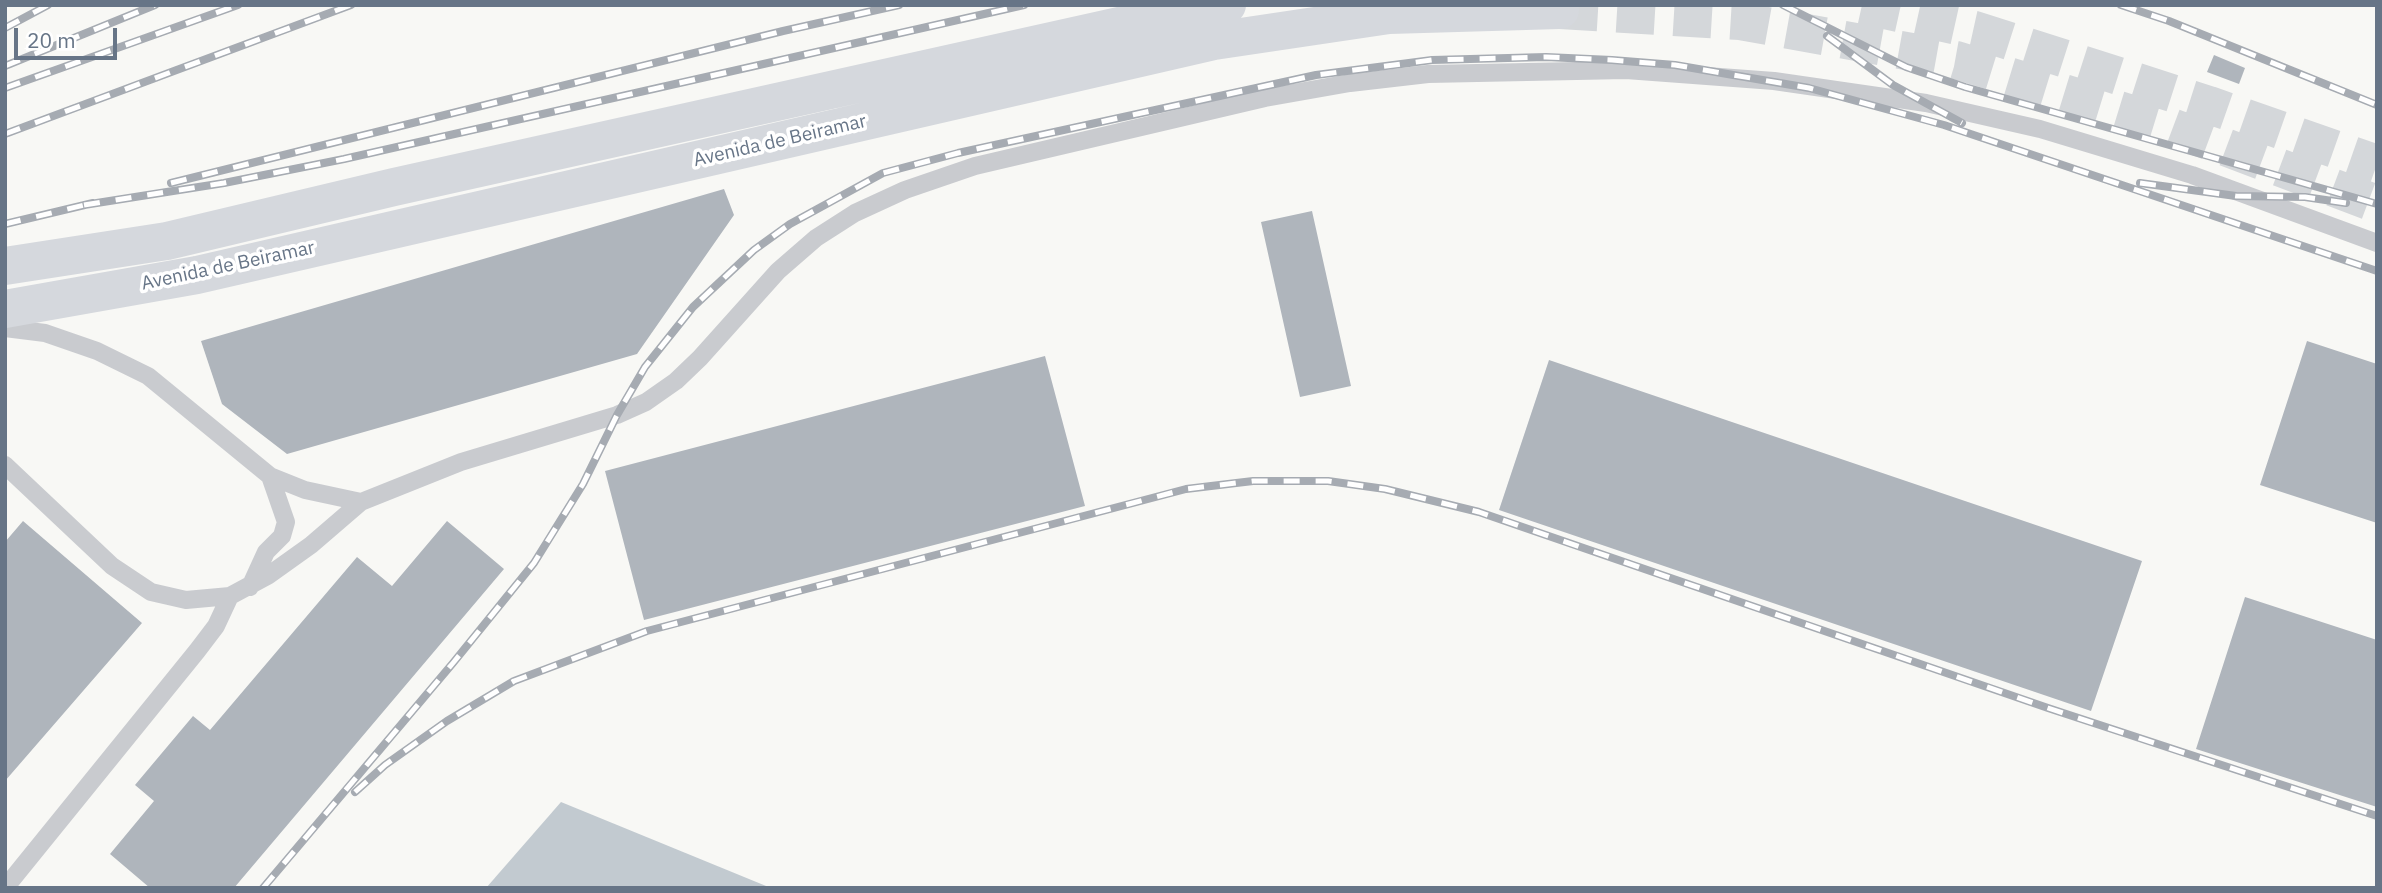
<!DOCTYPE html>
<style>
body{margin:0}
#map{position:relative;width:2382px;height:893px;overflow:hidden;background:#f8f8f5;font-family:"IBM Plex Sans",sans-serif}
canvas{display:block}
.frame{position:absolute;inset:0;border:7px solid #677587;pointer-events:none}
.scale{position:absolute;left:14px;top:28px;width:103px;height:32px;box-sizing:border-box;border:4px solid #677587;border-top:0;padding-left:9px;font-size:21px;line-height:24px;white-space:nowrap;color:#677587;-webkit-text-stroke:5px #fff;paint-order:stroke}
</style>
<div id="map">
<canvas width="2382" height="893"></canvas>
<div class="frame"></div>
<div class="scale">20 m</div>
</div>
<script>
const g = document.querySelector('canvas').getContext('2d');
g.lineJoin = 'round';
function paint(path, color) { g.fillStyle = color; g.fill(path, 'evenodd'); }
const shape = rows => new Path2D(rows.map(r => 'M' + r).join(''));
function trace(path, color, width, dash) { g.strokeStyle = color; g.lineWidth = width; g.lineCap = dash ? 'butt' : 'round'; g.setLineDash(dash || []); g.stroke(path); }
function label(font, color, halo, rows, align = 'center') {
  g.font = font + ' "IBM Plex Sans",sans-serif'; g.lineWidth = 7; g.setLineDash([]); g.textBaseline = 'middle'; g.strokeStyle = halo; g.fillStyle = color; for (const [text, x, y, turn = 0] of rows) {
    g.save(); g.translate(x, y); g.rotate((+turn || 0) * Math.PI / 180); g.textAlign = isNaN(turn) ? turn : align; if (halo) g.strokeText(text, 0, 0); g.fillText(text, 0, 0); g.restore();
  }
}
paint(shape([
 [561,802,771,888,486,888]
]), '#c2cad0');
paint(shape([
 [2214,55,2245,68,2239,84,2207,72],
 [724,189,734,215,637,354,287,454,222,404,201,341],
 [1312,211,1351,386,1300,397,1261,222],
 [2307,341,2377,364,2377,523,2260,485],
 [1045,356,1085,506,644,620,605,471],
 [1549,360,2142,561,2091,711,1499,510],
 [23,521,142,623,5,781,5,542],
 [447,521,504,569,234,888,150,888,110,854,154,801,135,785,193,716,210,730,357,557,392,586],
 [2245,597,2377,640,2377,807,2196,749]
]), '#afb5bc');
trace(shape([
 [1862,5,1975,30,2209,105,2377,164],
 [1560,10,1740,21,1956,60,2158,122,2377,204]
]), '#d4d7da', 38, [38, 19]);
trace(shape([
 [5,328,45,333,97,351,148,376,270,476,305,490,361,502],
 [5,465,112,566,151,592,186,600,230,596,269,575,311,545,361,502,461,462,617,415,646,402,676,381,700,358,778,271,816,238,855,213,905,190,975,166,1265,98,1350,83,1428,74,1626,70,1774,81,1926,103,2040,129,2192,175,2377,243],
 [250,587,266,552,282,536,286,522,270,476],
 [5,888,197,651,216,626,230,596]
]), '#c9cbcf', 18);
trace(shape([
 [5,266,167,241,394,187,1173,14,1227,5],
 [5,309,197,275,1214,41,1389,15,1560,10]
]), '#d5d8dd', 38);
const rail = shape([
 [1783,5,1906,67,1965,87,2377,204],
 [2121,5,2169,21,2377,105],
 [5,28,48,5],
 [1827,36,1893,85,1962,123],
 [5,66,155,5],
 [5,88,238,5],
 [5,134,351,5],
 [171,183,783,31,899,5],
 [2140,183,2236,196,2305,197,2346,203],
 [84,205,224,183,344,159,1024,5],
 [5,224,93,203],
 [355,792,385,765,447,721,514,681,647,631,1186,489,1253,481,1328,481,1385,489,1479,512,2048,708,2377,816],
 [263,888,453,663,534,563,583,484,617,415,645,367,693,307,754,250,790,224,883,173,958,153,1316,75,1432,60,1546,57,1612,60,1675,65,1809,88,1944,125,2377,271]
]);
trace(rail, '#a6abb2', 8);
trace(rail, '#fff', 5, [16]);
label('19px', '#677587', '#fff', [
 ["Avenida de Beiramar",780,141,-13],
 ["Avenida de Beiramar",228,266,-12]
]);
</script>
